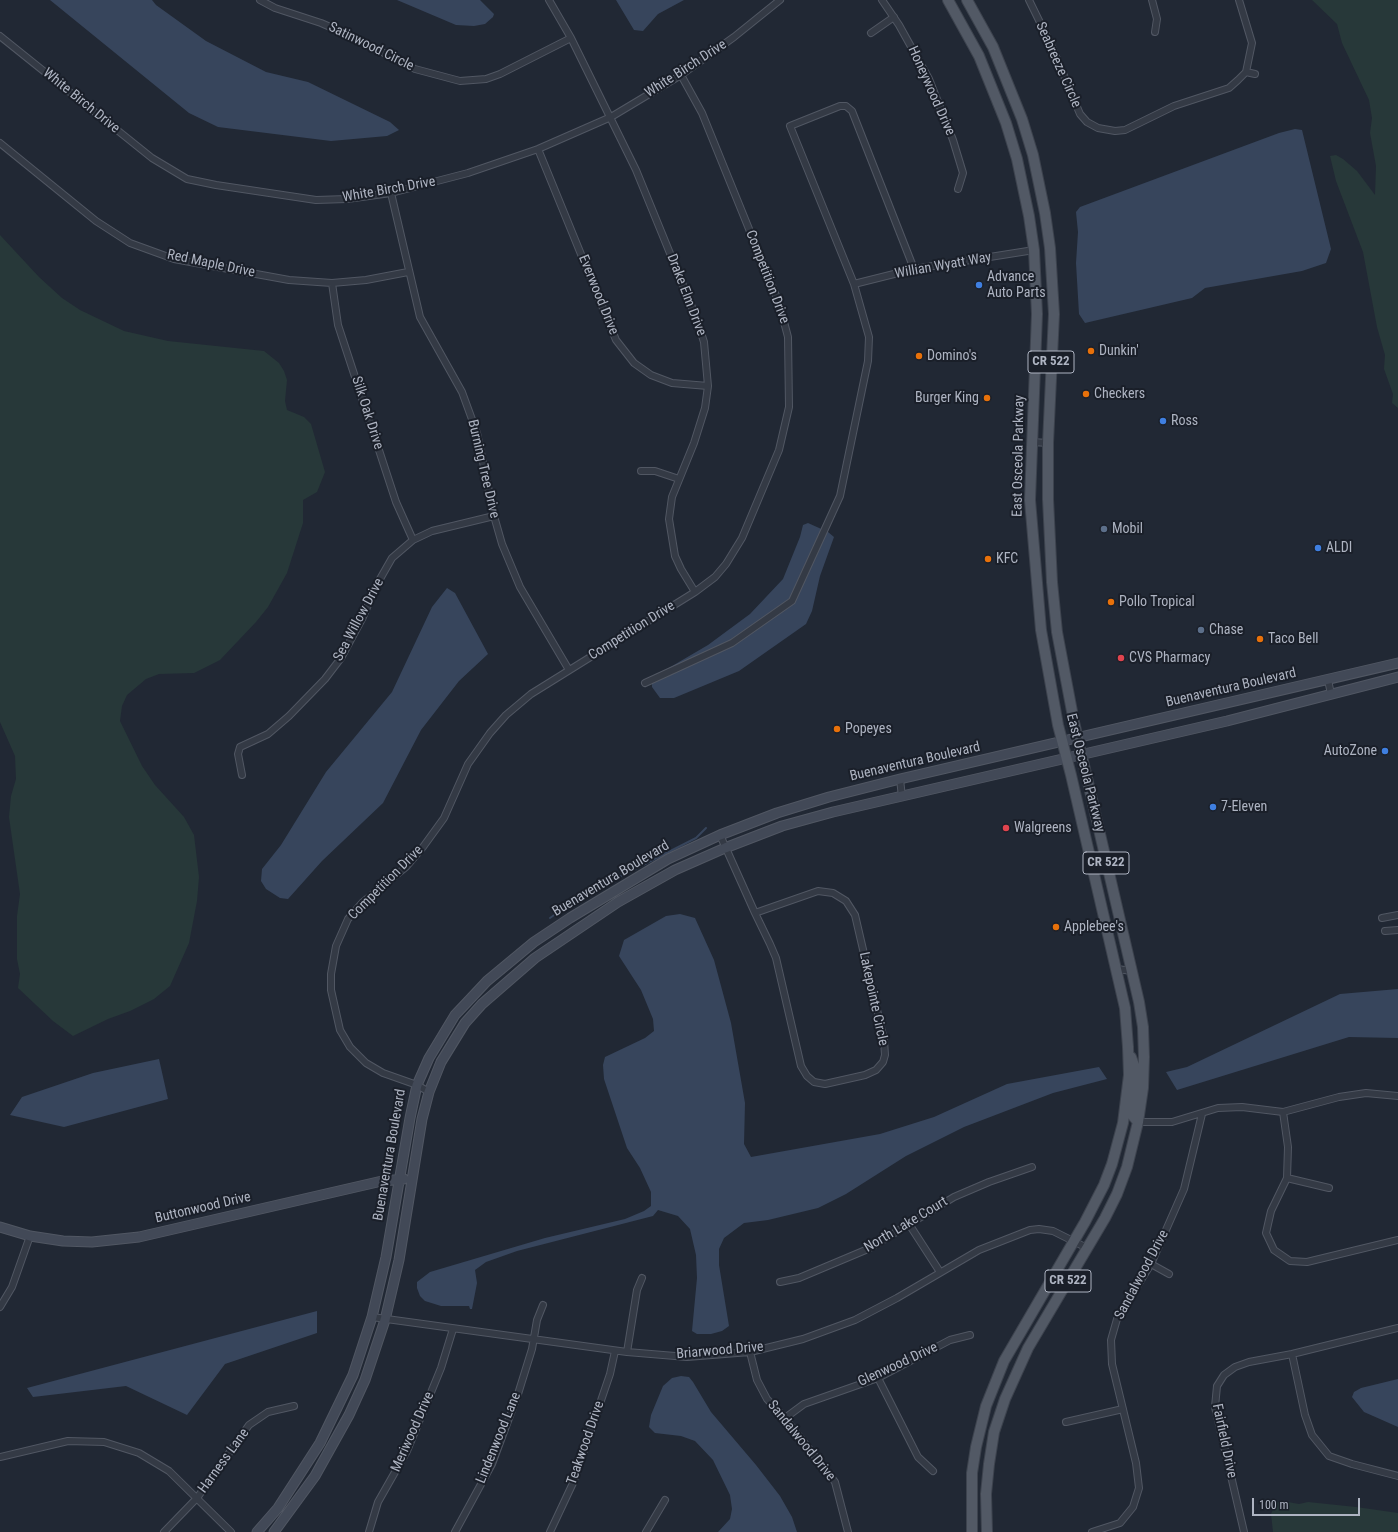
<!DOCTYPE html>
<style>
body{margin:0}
#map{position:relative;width:1398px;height:1532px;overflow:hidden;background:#212834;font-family:"Roboto Condensed",sans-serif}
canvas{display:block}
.scale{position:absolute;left:1252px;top:1498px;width:108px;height:18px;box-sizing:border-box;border:2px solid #aeb4c2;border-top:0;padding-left:5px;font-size:12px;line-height:14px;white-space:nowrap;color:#aeb4c2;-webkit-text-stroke:3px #1a1f29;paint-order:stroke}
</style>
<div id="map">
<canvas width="1398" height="1532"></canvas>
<div class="scale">100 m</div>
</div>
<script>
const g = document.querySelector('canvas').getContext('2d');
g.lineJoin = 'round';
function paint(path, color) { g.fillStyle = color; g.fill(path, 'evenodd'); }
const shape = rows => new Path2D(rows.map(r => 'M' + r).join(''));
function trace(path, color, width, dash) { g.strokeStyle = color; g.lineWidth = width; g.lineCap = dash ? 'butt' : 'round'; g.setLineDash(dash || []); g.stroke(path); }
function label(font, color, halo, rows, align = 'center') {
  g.font = font + ' "Roboto Condensed",sans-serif'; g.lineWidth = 4; g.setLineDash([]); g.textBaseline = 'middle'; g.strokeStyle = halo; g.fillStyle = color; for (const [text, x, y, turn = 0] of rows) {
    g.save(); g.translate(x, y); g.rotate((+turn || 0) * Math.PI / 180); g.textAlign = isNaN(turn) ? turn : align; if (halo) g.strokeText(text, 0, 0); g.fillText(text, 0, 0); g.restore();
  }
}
paint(shape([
 [1312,0,1398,0,1398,408,1392,403,1393,394,1384,369,1385,355,1377,327,1363,252,1336,181,1330,156,1336,155,1343,159,1357,171,1375,195,1376,166,1370,133,1372,118,1369,100,1342,43,1337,24],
 [0,235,39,277,62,298,80,310,124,331,168,341,264,351,279,363,284,371,287,380,285,401,287,410,304,417,311,424,325,472,317,492,303,500,303,523,287,573,268,607,256,622,220,660,194,673,159,674,146,679,127,695,122,706,120,721,142,766,155,785,184,817,194,835,199,877,197,901,189,943,170,986,154,999,130,1011,108,1019,73,1036,53,1021,18,988,20,974,17,959,17,916,20,894,9,817,11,796,16,779,15,756,0,722],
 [1282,1501,1299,1504,1308,1502,1356,1507,1398,1513,1398,1532,1273,1532,1271,1514,1276,1503]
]), '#273839');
paint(shape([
 [50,0,152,0,156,5,206,41,266,72,308,82,390,122,399,130,387,136,331,141,218,127,189,113],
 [397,0,480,0,494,14,493,17,485,24,474,26,456,25],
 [616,0,684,0,658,14,643,31,634,30],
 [1295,129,1302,130,1331,249,1326,263,1302,271,1205,288,1192,298,1085,323,1079,314,1076,263,1078,232,1076,212,1080,207,1279,133],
 [808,523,828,532,834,537,820,576,812,611,806,624,739,671,674,698,660,698,652,687,652,681,667,669,708,645,750,614,783,579,800,537,803,525],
 [447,588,455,593,488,654,459,681,421,730,383,803,322,861,288,899,280,898,266,889,261,881,262,869,281,845,326,772,392,692,432,607],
 [680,914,695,918,714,960,731,1023,745,1103,744,1144,751,1157,880,1134,934,1117,1007,1084,1099,1067,1107,1079,1053,1093,964,1127,906,1156,846,1194,818,1208,768,1220,744,1223,724,1238,719,1249,719,1265,729,1326,722,1331,711,1334,697,1334,692,1331,697,1278,696,1255,690,1229,678,1216,658,1210,653,1216,517,1251,486,1262,475,1270,477,1283,472,1309,470,1309,469,1306,441,1306,425,1301,420,1296,417,1288,417,1282,430,1272,545,1238,625,1219,644,1211,651,1206,651,1192,640,1168,627,1148,604,1079,603,1065,605,1057,645,1038,654,1031,653,1019,641,990,619,956,624,940,666,916],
 [1398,989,1398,1038,1349,1037,1177,1090,1166,1072,1187,1067,1340,994],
 [159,1059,168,1099,64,1127,10,1115,22,1097,93,1073],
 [317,1311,317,1333,225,1364,187,1415,126,1386,33,1397,27,1388],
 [681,1376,689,1377,693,1382,711,1412,756,1465,780,1496,792,1517,797,1532,718,1532,730,1519,732,1509,730,1495,713,1460,695,1441,681,1436,655,1433,649,1427,651,1415,663,1386,672,1378],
 [1398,1379,1398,1427,1364,1412,1352,1397,1354,1392,1361,1388]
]), '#37455c');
trace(shape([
 [550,918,578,898,696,838,706,828]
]), '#37455c', 2);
const street = shape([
 [260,0,275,8,321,23,351,36,415,69,460,81,486,79,500,74,571,38],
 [549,0,571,38,636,170,696,317,704,342,708,386,705,408,694,443,672,497,669,519,675,556,681,569,695,592],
 [882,0,899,25,929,79,953,140,963,173,958,189],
 [1029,0,1052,47,1080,114,1087,122,1098,128,1115,131,1125,130,1174,106,1229,88,1238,80,1246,72,1252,43,1239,0],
 [1152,0,1157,19,1155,32],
 [871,33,894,17],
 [0,36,152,158,187,179,216,185,316,200,347,199,391,193,468,173,538,149,611,117,681,75,734,37,780,0],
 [1246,72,1255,74],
 [0,143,96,221,130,243,174,259,289,280,332,283,366,280,408,272],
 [538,149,616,340,634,363,651,375,672,383,708,386],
 [391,193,420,317,462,392,477,433,494,516,502,544,520,587,569,670],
 [332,283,338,325,396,502,413,540],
 [854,284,914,269,1034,250],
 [1032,442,1048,443],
 [641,471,655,471,679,479],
 [1328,680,1331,694],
 [645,683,732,643,792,601,840,496,868,361,869,337,854,284,790,126,840,106,846,106,852,111,914,269],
 [242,775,238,754,240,747,268,734,289,716,325,679,341,658,363,617,376,586,392,558,413,540,432,531,494,516],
 [900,779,902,797],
 [720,835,755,913,770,944,776,958,801,1066,807,1076,814,1082,825,1084,865,1075,876,1070,883,1062,885,1055,884,1040,855,915,846,901,833,893,818,891,755,913],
 [1382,918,1398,915],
 [1385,931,1398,930],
 [1117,969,1132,971],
 [429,1092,417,1085,383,1073,366,1063,350,1047,340,1030,331,990,331,974,336,946,348,919,363,902,406,867,423,847,444,818,468,764,490,733,506,715,531,694,695,592,715,577,726,564,742,538,779,450,789,407,788,337,779,303,702,113,681,75],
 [1283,1112,1288,1147,1287,1178,1271,1211,1266,1233,1274,1250,1290,1261,1307,1262,1398,1240],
 [1138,1122,1172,1122,1218,1108,1242,1107,1283,1112,1339,1097,1366,1093,1398,1096],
 [1287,1178,1329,1188],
 [909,1224,940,1272],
 [1151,1264,1169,1274],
 [780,1282,799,1278,868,1249,954,1197,989,1182,1032,1167],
 [0,1307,12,1287,30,1236],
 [372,1317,627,1352,687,1357,750,1352,803,1339,855,1320,897,1298,979,1250,1030,1230,1039,1229,1053,1231,1087,1248],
 [627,1352,637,1290,642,1278],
 [750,1352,757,1380,767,1399,785,1418,835,1482,848,1532],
 [1292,1354,1305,1415,1312,1435,1329,1456,1352,1464,1398,1476],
 [878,1378,918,1457,933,1471],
 [785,1418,804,1404,878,1378,950,1340,970,1335],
 [1066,1422,1123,1409],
 [0,1457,68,1441,104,1442,139,1453,169,1471,231,1532],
 [164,1532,197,1498,249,1425,268,1412,294,1406],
 [369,1532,378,1502,407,1451,441,1368,453,1329],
 [455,1532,492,1464,518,1394,532,1349,537,1320,543,1305],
 [550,1532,573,1483,610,1374,615,1351],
 [646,1532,665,1500],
 [1092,1532,1120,1523,1133,1507,1139,1488,1136,1463,1112,1364,1111,1340,1117,1319,1151,1264,1184,1189,1202,1114],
 [1244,1532,1215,1407,1217,1386,1224,1375,1235,1367,1249,1362,1292,1354,1398,1328]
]);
const secondary = shape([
 [0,1227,30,1236,63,1241,92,1242,139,1237,382,1181,404,1179],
 [257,1532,278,1508,320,1443,353,1375,372,1317,386,1257,410,1118,417,1085,429,1058,455,1015,472,997,487,981,534,942,570,918,668,859,720,835,777,813,829,797,900,779,1398,663],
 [274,1532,315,1476,349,1415,365,1380,385,1320,399,1260,422,1119,429,1092,441,1062,465,1023,482,1004,535,958,618,902,675,870,725,848,782,826,833,812,1227,721,1398,677]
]);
const primary = shape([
 [948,0,979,56,1006,123,1017,159,1029,216,1034,250,1037,314,1030,500,1041,630,1058,725,1071,775,1125,1008,1128,1047,1129,1075,1123,1123,1112,1164,1104,1185,1085,1222,1004,1361,986,1406,976,1447,972,1473,972,1532],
 [967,0,993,47,1022,119,1033,155,1045,213,1050,248,1054,314,1048,443,1048,499,1052,582,1057,632,1074,722,1139,1002,1143,1027,1144,1057,1143,1088,1138,1122,1127,1167,1117,1194,1105,1218,1028,1348,1005,1399,994,1432,989,1464,986,1494,987,1532],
 [1131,1057,1136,1071,1132,1109,1133,1116,1138,1122]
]);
trace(street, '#515763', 8);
trace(secondary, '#515763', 11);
trace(primary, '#3d434e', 12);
trace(street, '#343a45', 6);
trace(secondary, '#424957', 9);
trace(primary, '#525965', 10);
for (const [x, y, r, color] of [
 [979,285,4,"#3f7fe0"],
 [1091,351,4,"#e8710a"],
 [919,356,4,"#e8710a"],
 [1086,394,4,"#e8710a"],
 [987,398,4,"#e8710a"],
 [1163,421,4,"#3f7fe0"],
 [1104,529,4,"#5c6f8a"],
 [1318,548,4,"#3f7fe0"],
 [988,559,4,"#e8710a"],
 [1111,602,4,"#e8710a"],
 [1201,630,4,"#5c6f8a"],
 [1260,639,4,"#e8710a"],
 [1121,658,4,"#e0444e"],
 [837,729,4,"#e8710a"],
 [1385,751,4,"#3f7fe0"],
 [1213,807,4,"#3f7fe0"],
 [1006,828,4,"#e0444e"],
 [1056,927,4,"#e8710a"]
]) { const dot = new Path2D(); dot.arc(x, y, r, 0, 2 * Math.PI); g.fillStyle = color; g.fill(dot); trace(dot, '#1a1f29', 1.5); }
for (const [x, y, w] of [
 [1051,362,46],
 [1106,863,46],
 [1068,1281,46]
]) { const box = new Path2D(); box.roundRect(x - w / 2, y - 11, w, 22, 3); g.fillStyle = '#1a1f29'; g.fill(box); trace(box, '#aeb4c2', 1); }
label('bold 13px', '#aeb4c2', null, [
 ["CR 522",1051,362],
 ["CR 522",1106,863],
 ["CR 522",1068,1281]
]);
label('14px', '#aeb4c2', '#1a1f29', [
 ["Satinwood Circle",371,47,26],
 ["Seabreeze Circle",1058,65,66],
 ["White Birch Drive",686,69,-33],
 ["Honeywood Drive",931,91,66],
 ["White Birch Drive",81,101,39],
 ["White Birch Drive",389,190,-10],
 ["Red Maple Drive",211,264,12],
 ["Willian Wyatt Way",943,266,-10],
 ["Competition Drive",767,277,69],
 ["Everwood Drive",598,295,68],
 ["Drake Elm Drive",686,295,69],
 ["Silk Oak Drive",367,413,72],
 ["East Osceola Parkway",1019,456,-89],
 ["Burning Tree Drive",483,469,77],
 ["Sea Willow Drive",359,620,-62],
 ["Competition Drive",632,631,-32],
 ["Buenaventura Boulevard",1231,688,-13],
 ["Buenaventura Boulevard",915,762,-13],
 ["East Osceola Parkway",1085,773,76],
 ["Buenaventura Boulevard",611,879,-31],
 ["Competition Drive",386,883,-45],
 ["Lakepointe Circle",873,999,78],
 ["Buenaventura Boulevard",390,1155,-80],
 ["Buttonwood Drive",203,1208,-13],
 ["North Lake Court",906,1225,-31],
 ["Sandalwood Drive",1142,1275,-62],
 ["Briarwood Drive",720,1351,-5],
 ["Glenwood Drive",898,1365,-25],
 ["Meriwood Drive",413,1432,-66],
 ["Lindenwood Lane",499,1438,-68],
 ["Sandalwood Drive",801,1441,51],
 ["Fairfield Drive",1224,1441,78],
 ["Teakwood Drive",586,1443,-71],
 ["Harness Lane",224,1461,-54]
]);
label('14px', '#aeb4c2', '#1a1f29', [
 ["Advance",987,277],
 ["Auto Parts",987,293],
 ["Dunkin'",1099,351],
 ["Domino's",927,356],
 ["Checkers",1094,394],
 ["Burger King",979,398,"right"],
 ["Ross",1171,421],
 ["Mobil",1112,529],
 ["ALDI",1326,548],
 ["KFC",996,559],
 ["Pollo Tropical",1119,602],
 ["Chase",1209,630],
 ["Taco Bell",1268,639],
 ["CVS Pharmacy",1129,658],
 ["Popeyes",845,729],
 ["AutoZone",1377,751,"right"],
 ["7-Eleven",1221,807],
 ["Walgreens",1014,828],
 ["Applebee's",1064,927]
], 'left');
</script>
